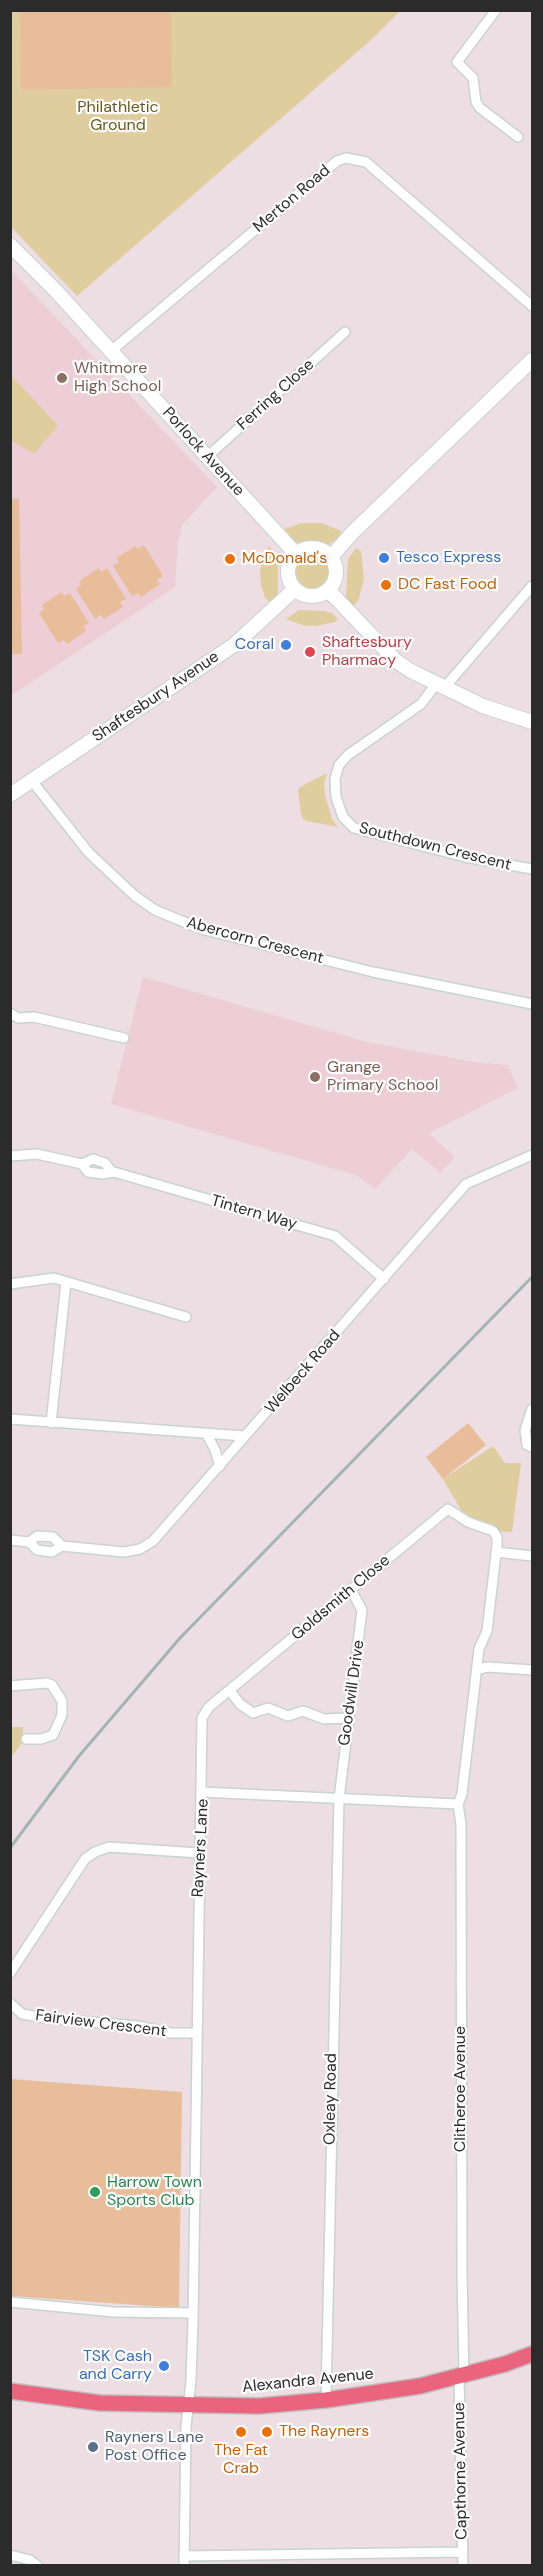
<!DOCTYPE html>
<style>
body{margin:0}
#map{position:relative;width:543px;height:2576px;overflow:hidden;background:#ecdee3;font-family:"DM Sans",sans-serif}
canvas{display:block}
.frame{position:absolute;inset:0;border:12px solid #2b2b2b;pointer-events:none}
</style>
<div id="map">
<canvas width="543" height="2576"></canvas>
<div class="frame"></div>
</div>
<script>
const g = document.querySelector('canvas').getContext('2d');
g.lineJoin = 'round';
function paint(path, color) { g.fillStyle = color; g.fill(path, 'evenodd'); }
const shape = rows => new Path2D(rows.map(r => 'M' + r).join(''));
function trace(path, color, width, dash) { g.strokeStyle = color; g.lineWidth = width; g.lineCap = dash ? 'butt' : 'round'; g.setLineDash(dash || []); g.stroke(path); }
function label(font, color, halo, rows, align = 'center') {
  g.font = font + ' "DM Sans",sans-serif'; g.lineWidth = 4.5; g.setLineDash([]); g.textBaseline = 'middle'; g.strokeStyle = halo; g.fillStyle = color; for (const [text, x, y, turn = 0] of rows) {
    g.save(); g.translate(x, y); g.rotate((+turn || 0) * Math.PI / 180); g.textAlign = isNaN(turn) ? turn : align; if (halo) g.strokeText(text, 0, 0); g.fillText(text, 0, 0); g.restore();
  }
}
paint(shape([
 [10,269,217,487,182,525,178,543,175,587,11,696],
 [143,977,367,1042,474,1062,508,1065,518,1088,429,1133,455,1157,440,1173,412,1149,375,1189,356,1175,111,1104]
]), '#edced7');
paint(shape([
 [10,11,400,11,372,39,77,296,11,227],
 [11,375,58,426,34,454,11,440],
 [301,523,321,523,341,531,338,538,328,545,293,542,285,533,285,529],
 [269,546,278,558,278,593,271,603,265,598,261,585,260,572,262,560],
 [356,548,361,551,364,579,359,599,352,608,346,600,346,596,348,559],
 '296 572a17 17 0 1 1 34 0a17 17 0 1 1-34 0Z',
 [299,610,324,611,332,613,338,619,335,622,316,626,305,626,286,619],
 [327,773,324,784,325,795,332,819,338,827,307,821,303,819,301,814,298,791,300,787],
 [493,1446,505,1463,521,1463,512,1532,493,1531,468,1522,443,1479],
 [11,1727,23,1727,22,1743,13,1755,11,1755]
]), '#e0cd9d');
paint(shape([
 [20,11,171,11,172,87,21,90],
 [19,498,22,654,11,654,11,499],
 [144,545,163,576,157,580,160,584,141,597,138,593,132,596,113,566,119,562,116,558,136,546,138,549],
 [99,568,101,572,107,568,126,599,120,602,123,607,104,619,101,615,95,619,76,589,81,585,79,581],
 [62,592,64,596,70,593,89,623,83,626,86,631,67,644,64,640,58,643,39,613,44,609,42,605],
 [468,1423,486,1445,443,1479,426,1457],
 [11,2079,182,2092,179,2308,11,2296]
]), '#e7be99');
const street = shape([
 [496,10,457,62,473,78,476,102,480,108,518,137],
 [111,351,337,161,346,158,366,162,532,306],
 [207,457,345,332],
 [436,684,421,704,348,755,339,765,335,779,336,797,343,817,354,828,465,857,532,869],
 [444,688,532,586],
 [32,781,89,853,135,896,155,910,201,929,373,972,532,1004],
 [10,1013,18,1018,34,1017,124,1038],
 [10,1156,37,1154,82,1164,93,1159,105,1163,111,1171],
 [82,1164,88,1172,103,1174,114,1172,335,1236,384,1279],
 [10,1284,54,1278,186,1317],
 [532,1409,525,1430,527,1445,532,1447],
 [10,1419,244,1436],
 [51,1423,66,1282],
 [207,1435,215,1450,220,1466],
 [10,1540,29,1542,37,1550,52,1552,62,1546,124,1552,140,1549,153,1541,466,1184,532,1155],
 [29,1542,37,1536,53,1537,62,1546],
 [496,1552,532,1556],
 [478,1669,488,1667,532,1670],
 [10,1686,47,1683,52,1685,62,1701,62,1715,53,1735,41,1739,26,1739],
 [230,1691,240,1704,253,1713,268,1708,288,1716,303,1711,324,1719,348,1718],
 [458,1804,461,1824,462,2272,464,2375],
 [10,1973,85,1859,95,1852,109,1847,199,1853],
 [10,2003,22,2014,45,2018,137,2026,171,2033,196,2033],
 [10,2302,113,2312,193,2313],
 [459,2376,463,2566],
 [326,2400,339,1799,362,1610,351,1590],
 [10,2555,30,2560,38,2566],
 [184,2556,462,2552],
 [184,2566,186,2426,191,2381,193,2321,202,1718,209,1707,448,1509,468,1522,493,1531,497,1537,497,1545,487,1631,479,1649,462,1794,458,1804,201,1792]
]);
const secondary = shape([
 [10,245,57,292,296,554],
 '288 572a24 24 0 1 1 48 0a24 24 0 1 1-48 0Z',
 [331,557,353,532,532,360],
 [327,591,335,597,396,661,411,671,483,706,532,722],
 [10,795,234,645,295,589]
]);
const primary = shape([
 [10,2391,100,2403,259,2406,326,2400,420,2386,505,2364,532,2354]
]);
trace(street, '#c6d4d2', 12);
trace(secondary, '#c6d4d2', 16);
trace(primary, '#bfbfbf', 18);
trace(street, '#fff', 9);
trace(secondary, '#fff', 14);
trace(primary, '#eb647d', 15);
trace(shape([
 [10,1848,79,1756,180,1638,532,1277]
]), '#a1b5b3', 3);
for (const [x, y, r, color] of [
 [62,378,6,"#8d6e63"],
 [384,558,6,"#3f7fe0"],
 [230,559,6,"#e8710a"],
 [386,585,6,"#e8710a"],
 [286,645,6,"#3f7fe0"],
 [310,652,6,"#e0444e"],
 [315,1077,6,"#8d6e63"],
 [95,2192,6,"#2e9e5b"],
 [164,2366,6,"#3f7fe0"],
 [241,2432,6,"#e8710a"],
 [267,2432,6,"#e8710a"],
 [93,2447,6,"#5c6f8a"]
]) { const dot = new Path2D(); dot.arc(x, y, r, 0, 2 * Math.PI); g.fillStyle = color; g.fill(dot); trace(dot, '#fff', 2); }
label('16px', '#665a1d', '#fff', [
 ["Philathletic",118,108],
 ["Ground",118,126]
]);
label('16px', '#2b2b2b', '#fff', [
 ["Merton Road",292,199,-40],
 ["Ferring Close",276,395,-42],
 ["Porlock Avenue",203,452,48],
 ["Shaftesbury Avenue",156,697,-34],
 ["Southdown Crescent",435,847,14],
 ["Abercorn Crescent",255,941,15],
 ["Tintern Way",254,1213,16],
 ["Welbeck Road",303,1372,-49],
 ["Goldsmith Close",341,1598,-40],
 ["Goodwill Drive",352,1693,-82],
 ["Rayners Lane",201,1848,-87],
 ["Fairview Crescent",101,2024,7],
 ["Clitheroe Avenue",461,2089,-90],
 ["Oxleay Road",331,2099,-89],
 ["Alexandra Avenue",308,2381,-6],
 ["Capthorne Avenue",461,2471,-91]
]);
label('16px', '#785e54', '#fff', [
 ["Whitmore",74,369],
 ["High School",74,387],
 ["Grange",327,1068],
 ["Primary School",327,1086]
], 'left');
label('16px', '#366cbe', '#fff', [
 ["Tesco Express",396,558,"left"],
 ["Coral",274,645],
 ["TSK Cash",152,2357],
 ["and Carry",152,2375]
], 'right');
label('16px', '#c56008', '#fff', [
 ["McDonald's",242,559],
 ["DC Fast Food",398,585],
 ["The Rayners",279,2432],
 ["The Fat",241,2451,"center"],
 ["Crab",241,2469,"center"]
], 'left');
label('16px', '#be3a42', '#fff', [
 ["Shaftesbury",322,643],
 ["Pharmacy",322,661]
], 'left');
label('16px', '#27864d', '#fff', [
 ["Harrow Town",107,2183],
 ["Sports Club",107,2201]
], 'left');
label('16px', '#4e5e75', '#fff', [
 ["Rayners Lane",105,2438],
 ["Post Office",105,2456]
], 'left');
</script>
